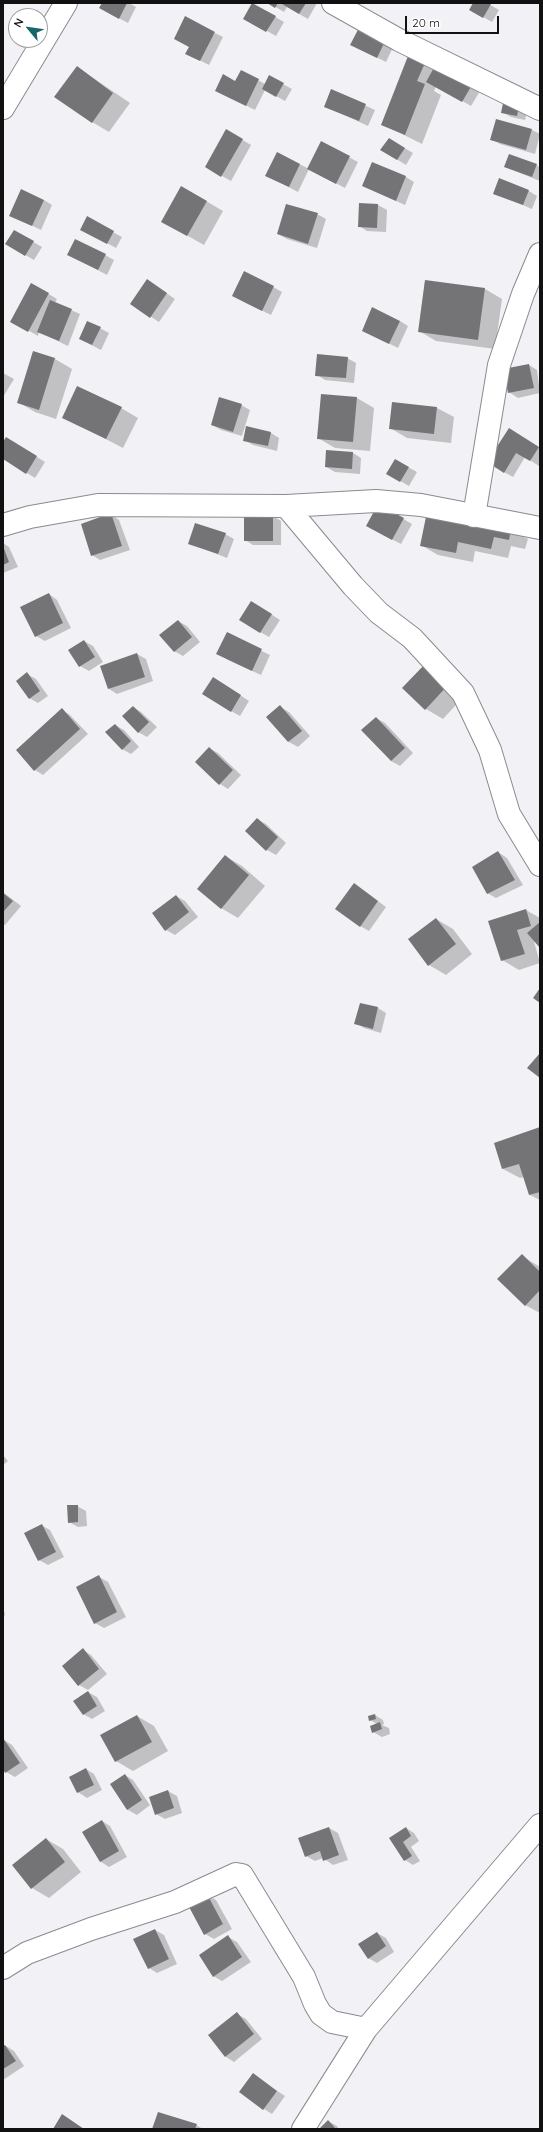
<!DOCTYPE html>
<style>
body{margin:0}
#map{position:relative;width:543px;height:2132px;overflow:hidden;background:#f2f2f6;font-family:Quicksand,sans-serif}
canvas{display:block}
.frame{position:absolute;inset:0;border:4px solid #111112;pointer-events:none}
.north{position:absolute;left:8px;top:8px;width:40px;height:40px;box-sizing:border-box;background:#fff;border:1px solid #a0a0a0;border-radius:50%;rotate:299deg;font-size:11px;font-weight:700;line-height:16px;text-align:center;color:#111112}
.north::after{content:'';display:block;margin:auto;width:14px;height:18px;background:#176668;clip-path:polygon(50% 0,100% 100%,50% 72%,0 100%)}
.scale{position:absolute;left:405px;top:16px;width:94px;height:18px;box-sizing:border-box;border:2px solid #111112;border-top:0;padding-left:5px;font-size:12px;line-height:14px;white-space:nowrap;color:#111112;-webkit-text-stroke:3px #fff;paint-order:stroke}
</style>
<div id="map">
<canvas width="543" height="2132"></canvas>
<div class="frame"></div>
<div class="north">N</div>
<div class="scale">20 m</div>
</div>
<script>
const g = document.querySelector('canvas').getContext('2d');
g.lineJoin = 'round';
function paint(path, color) { g.fillStyle = color; g.fill(path, 'evenodd'); }
const shape = rows => new Path2D(rows.map(r => 'M' + r).join(''));
function trace(path, color, width, dash) { g.strokeStyle = color; g.lineWidth = width; g.lineCap = dash ? 'butt' : 'round'; g.setLineDash(dash || []); g.stroke(path); }
paint(shape([
 [103,3,129,3,136,7,128,23,100,8],
 [269,3,317,3,308,19,287,7,284,12],
 [475,3,487,3,499,10,492,22,471,10],
 [253,4,284,22,276,36,244,18],
 [215,33,223,37,209,65,195,58],
 [387,38,395,43,386,62,360,49],
 [424,64,480,91,471,106,436,86,434,91,441,95,422,144,382,124],
 [77,67,130,103,109,132,92,122],
 [270,77,292,89,285,101,265,90,255,110,225,95,236,82,258,80,265,84],
 [332,90,375,110,368,126,325,106],
 [528,107,525,120,511,117,502,112],
 [532,130,540,134,535,154,500,144,491,139],
 [227,131,251,145,231,181,206,167],
 [389,139,413,153,406,165,382,150],
 [322,143,358,162,345,188,309,169,298,192,275,180,278,153,309,169],
 [536,165,540,167,540,181,505,167],
 [406,177,414,182,405,205,363,186],
 [182,187,223,211,204,245,163,222],
 [529,191,537,196,532,209,494,193],
 [44,200,52,205,41,230,10,215],
 [360,204,378,205,387,210,386,232,367,231,359,226],
 [317,214,326,219,317,248,287,239,278,234],
 [87,218,122,237,116,248,90,234],
 [14,231,42,247,34,260,6,244],
 [105,255,114,260,107,275,77,259],
 [425,281,485,289,502,299,495,349,436,341,419,331],
 [32,284,57,299,55,303,80,314,68,346,39,332,38,336,12,321],
 [156,286,175,299,159,322,131,304],
 [273,287,282,292,271,315,242,301],
 [400,321,408,326,398,348,372,335],
 [88,322,109,333,101,350,80,339],
 [34,352,55,359,72,369,56,419,35,412,18,402],
 [347,358,356,363,354,383,325,380,317,375],
 [529,365,537,370,540,393,518,398,509,392],
 [3,373,14,379,3,397],
 [357,398,374,408,370,451,335,448,318,438],
 [393,403,437,408,454,417,451,443,407,438,390,428],
 [241,405,250,410,242,436,221,430,212,425],
 [121,408,138,418,123,448,63,417],
 [271,433,279,438,277,451,253,445,244,440],
 [518,434,540,448,540,464,539,466,525,457,513,477,504,472],
 [15,443,45,462,35,478,3,458,3,444],
 [353,453,361,458,360,474,335,472,326,467],
 [395,460,417,472,409,486,388,474],
 [379,505,412,524,401,544,376,531],
 [111,514,119,520,130,550,100,560,92,555],
 [273,516,281,521,281,545,253,545,245,540],
 [511,530,528,539,525,549,511,546,508,558,475,551,473,562,438,555,421,545],
 [225,534,234,539,227,558,189,543],
 [3,543,9,547,18,567,3,573],
 [49,594,57,600,71,628,45,641,36,636],
 [260,607,280,620,269,637,260,632],
 [178,621,187,626,200,642,183,656,174,651],
 [227,634,270,655,261,675,226,659],
 [84,641,93,646,103,662,89,671,80,666],
 [137,654,146,659,153,681,117,694,109,689],
 [27,674,36,679,48,696,38,703,29,698],
 [443,674,466,694,443,719,426,709],
 [222,683,249,701,240,716,231,711],
 [133,707,141,712,157,727,147,737,138,732],
 [280,707,289,712,310,736,298,747,289,742,268,718],
 [62,710,70,715,88,734,43,775,35,770],
 [376,718,385,723,413,753,400,766,391,761],
 [115,725,124,730,139,747,131,754,122,749],
 [209,748,218,753,241,775,228,789,220,784],
 [257,819,266,824,286,843,276,855,267,850],
 [498,852,507,858,523,885,496,898,487,893],
 [225,856,242,866,265,886,238,918,221,908],
 [363,890,386,907,369,931,360,926],
 [3,892,21,906,5,925,3,924],
 [176,896,185,901,198,917,175,935,166,930,153,913],
 [526,910,540,918,540,946,533,938,540,963,519,970,502,960],
 [436,919,453,929,472,954,446,975,429,965],
 [378,1008,386,1013,381,1033,364,1028,356,1023],
 [540,1128,540,1200,530,1195,524,1177,520,1178,503,1169],
 [522,1256,540,1267,540,1313,525,1305],
 [3,1455,8,1461,3,1465],
 [77,1506,86,1511,87,1526,78,1527,69,1522],
 [41,1525,50,1530,64,1557,48,1565,39,1560],
 [99,1577,108,1582,126,1617,104,1628,95,1623],
 [3,1611,5,1613,3,1622],
 [83,1650,91,1655,107,1674,88,1690,79,1685],
 [88,1692,97,1697,105,1711,92,1719,83,1714],
 [375,1715,383,1720,384,1724,382,1725,389,1728,390,1734,382,1737,373,1732,377,1724,370,1720],
 [137,1716,154,1726,168,1751,133,1771,116,1761],
 [4,1740,12,1745,28,1768,15,1777,6,1772,3,1767],
 [86,1769,94,1774,102,1790,87,1798,78,1792],
 [125,1775,133,1780,150,1805,137,1815,128,1810,111,1785],
 [168,1791,177,1796,182,1813,165,1819,156,1814],
 [102,1821,110,1826,127,1857,109,1867,101,1862,83,1832],
 [329,1828,338,1833,348,1860,333,1865,323,1858,315,1861,306,1856],
 [406,1828,414,1833,419,1841,411,1847,420,1861,413,1865,405,1860,390,1838],
 [46,1839,63,1849,81,1872,49,1898,32,1888],
 [207,1895,216,1900,232,1929,214,1939,205,1934],
 [155,1930,164,1935,177,1964,157,1973,149,1968],
 [377,1933,386,1938,394,1952,377,1963,368,1958],
 [228,1937,237,1942,251,1962,222,1981,213,1976],
 [237,2014,246,2019,262,2039,234,2062,226,2057,210,2035],
 [6,2046,14,2051,24,2066,3,2080,3,2048],
 [253,2075,285,2096,272,2114,264,2109],
 [328,2121,337,2126,339,2129,320,2129],
 [196,2125,203,2129,153,2129]
]), '#0003');
paint(shape([
 [102,3,127,3,119,19,99,8],
 [252,3,276,16,266,32,243,19],
 [267,3,278,3,275,8],
 [283,3,306,3,299,14,282,4],
 [473,3,491,4,483,18,469,10],
 [185,16,215,32,200,61,185,54,189,47,174,39],
 [361,24,387,37,377,58,350,45],
 [408,56,425,63,417,81,425,84,405,135,381,125],
 [436,64,472,85,462,102,426,82],
 [77,66,113,93,92,123,54,97],
 [241,70,259,79,246,106,215,91,223,74,235,81],
 [269,75,284,83,276,97,262,89],
 [331,89,366,104,359,121,324,107],
 [504,98,520,101,517,116,501,113],
 [496,119,532,129,526,150,490,140],
 [226,129,243,139,221,177,205,167],
 [389,138,405,148,397,160,380,150],
 [321,141,350,156,336,184,307,169],
 [277,152,300,164,289,187,265,176],
 [509,154,537,164,532,177,504,167],
 [372,162,406,176,396,201,362,186],
 [499,178,529,190,523,205,493,194],
 [181,186,207,201,187,236,161,222],
 [21,189,44,200,32,226,9,216],
 [359,203,378,204,377,228,358,227],
 [286,204,318,213,308,244,277,234],
 [87,216,114,231,107,244,80,230],
 [14,230,34,241,25,256,5,244],
 [75,239,106,254,98,270,67,255],
 [244,271,274,286,262,311,232,296],
 [147,279,167,293,150,318,130,304],
 [425,280,485,288,478,340,418,332],
 [31,283,49,293,28,332,10,322],
 [50,300,72,309,59,341,37,332],
 [372,307,400,321,389,344,362,331],
 [87,321,101,327,92,345,79,339],
 [33,351,55,358,39,410,17,403],
 [317,354,348,357,346,378,315,376],
 [529,364,534,388,508,393,503,369],
 [77,386,122,407,106,439,62,418],
 [321,394,357,397,353,442,317,439],
 [219,397,242,404,233,432,211,425],
 [392,402,437,407,434,434,389,429],
 [246,426,271,432,268,446,243,441],
 [509,428,539,447,530,461,516,453,504,473,487,462],
 [6,437,37,456,26,474,3,459,3,442],
 [326,450,353,452,352,469,325,467],
 [395,459,409,467,400,482,386,474],
 [378,504,404,518,392,540,366,526],
 [427,512,511,529,509,540,494,537,491,549,458,542,456,553,420,546],
 [111,513,122,546,91,556,81,524],
 [244,515,273,515,273,541,244,541],
 [195,523,226,533,218,554,188,544],
 [3,546,9,562,3,565],
 [49,593,63,623,35,637,20,607],
 [251,601,272,614,260,633,239,620],
 [178,620,192,637,174,652,159,635],
 [227,632,262,649,252,671,216,654],
 [84,640,95,657,79,667,68,650],
 [137,653,145,677,108,689,100,666],
 [426,663,449,684,425,710,402,688],
 [27,672,40,691,29,699,16,681],
 [213,677,241,695,231,712,202,694],
 [280,705,302,731,288,742,266,717],
 [133,706,149,722,138,733,122,716],
 [62,708,80,729,34,771,16,750],
 [376,717,405,748,391,761,361,730],
 [115,724,131,741,122,750,105,732],
 [209,747,233,770,219,785,195,762],
 [257,818,278,837,266,851,245,831],
 [498,851,515,880,487,894,472,867],
 [225,855,249,875,221,909,197,889],
 [354,883,378,901,360,927,335,909],
 [3,893,13,901,3,912],
 [176,895,189,912,165,931,152,913],
 [526,909,531,926,517,930,525,954,501,961,488,921],
 [436,918,456,944,428,966,408,939],
 [540,922,540,948,527,933],
 [540,988,540,1003,533,998],
 [360,1003,378,1007,373,1029,354,1024],
 [540,1053,540,1078,527,1068],
 [540,1127,540,1192,529,1195,519,1164,502,1169,494,1143],
 [522,1254,540,1272,540,1290,525,1306,497,1279],
 [67,1505,78,1505,78,1522,68,1523],
 [42,1524,56,1552,38,1561,24,1533],
 [99,1575,117,1612,94,1624,76,1587],
 [83,1648,99,1669,78,1686,62,1666],
 [88,1691,97,1706,83,1715,73,1701],
 [375,1714,376,1719,369,1721,368,1716],
 [137,1715,152,1742,115,1762,100,1735],
 [380,1722,382,1729,372,1733,370,1726],
 [3,1738,20,1763,5,1773,3,1769],
 [86,1768,94,1785,77,1793,69,1777],
 [125,1774,142,1800,127,1810,110,1784],
 [168,1790,174,1808,155,1815,149,1797],
 [102,1820,119,1851,100,1862,82,1832],
 [329,1827,339,1855,323,1861,320,1851,305,1857,298,1838],
 [406,1827,411,1836,403,1842,412,1856,404,1861,389,1838],
 [46,1838,65,1862,31,1889,12,1865],
 [207,1894,223,1924,204,1935,188,1905],
 [155,1929,169,1959,148,1969,133,1939],
 [377,1932,386,1946,368,1959,358,1944],
 [228,1935,242,1957,213,1977,199,1955],
 [237,2012,254,2034,225,2057,208,2035],
 [5,2045,16,2061,3,2069,3,2046],
 [253,2073,277,2091,263,2110,239,2092],
 [158,2112,197,2124,195,2129,152,2129],
 [62,2114,84,2129,53,2129],
 [328,2120,336,2129,319,2129]
]), '#747477');
const street = shape([
 [333,3,399,40,540,109],
 [3,108,66,3],
 [286,506,353,586,379,613,412,638,463,693,490,750,509,814,540,865],
 [474,516,499,365,523,294,540,254],
 [3,525,30,517,98,505,286,506,376,501,421,505,540,528],
 [3,1968,27,1953,91,1929,175,1902,236,1874,242,1875,304,1977,315,2004,321,2014,332,2022,366,2029],
 [303,2129,366,2029,540,1825]
]);
trace(street, '#8a8b8e', 24);
trace(street, '#fff', 22);
</script>
